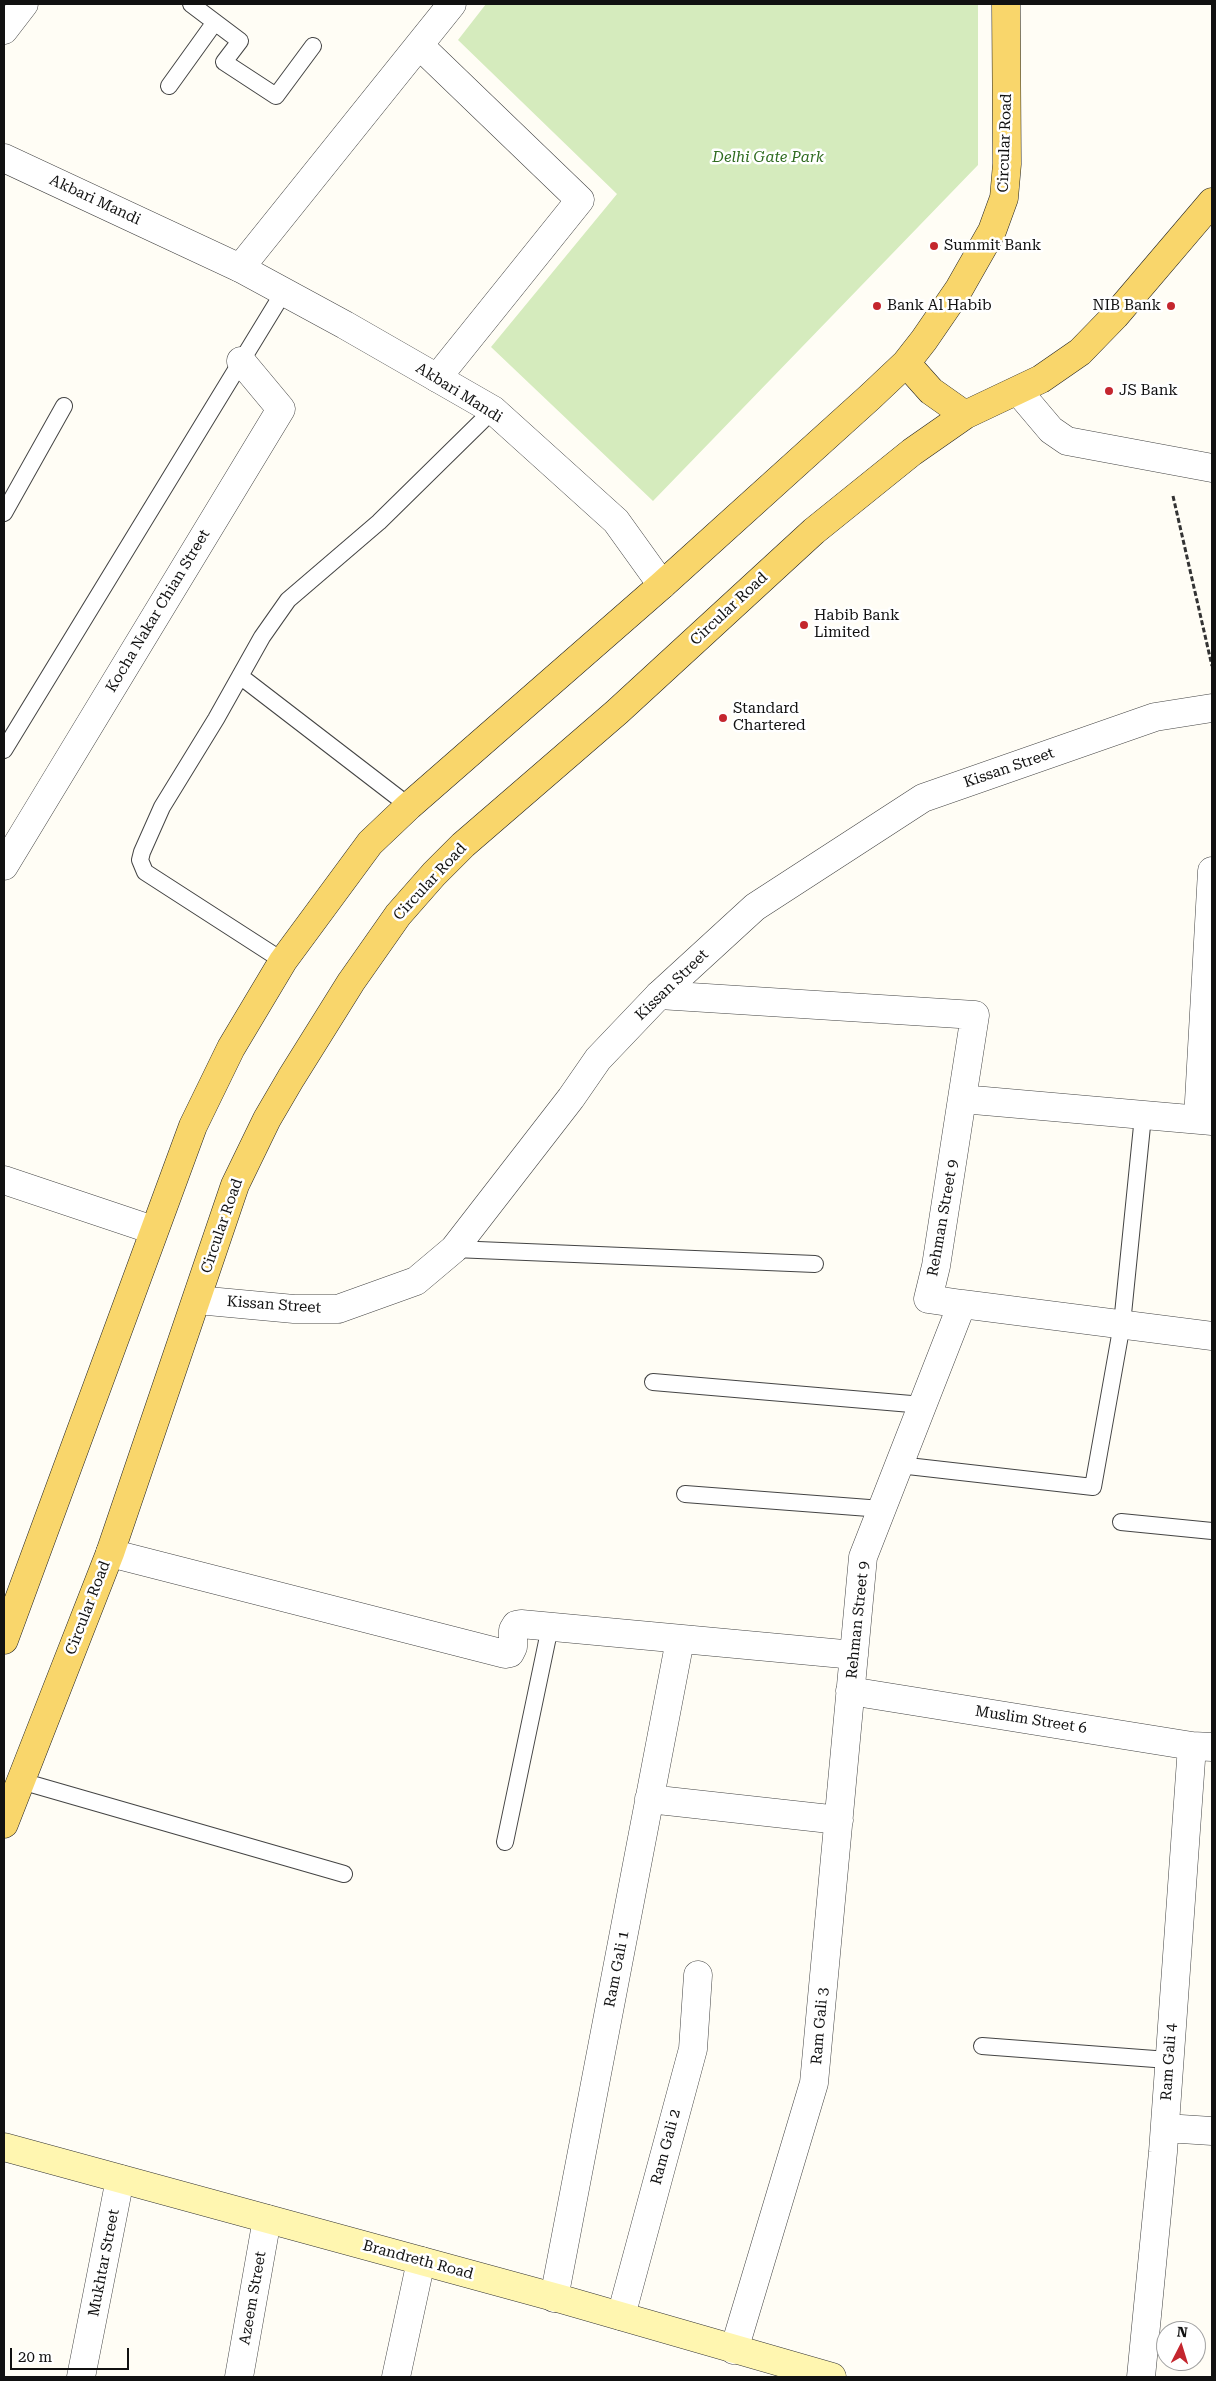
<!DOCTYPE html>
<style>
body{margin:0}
#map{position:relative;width:1216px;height:2381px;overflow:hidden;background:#fffdf5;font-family:"Roboto Serif",serif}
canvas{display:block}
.frame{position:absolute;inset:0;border:5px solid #111;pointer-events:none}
.north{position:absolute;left:1156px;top:2321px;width:50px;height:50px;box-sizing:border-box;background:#fff;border:1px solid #a0a0a0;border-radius:50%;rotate:5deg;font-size:14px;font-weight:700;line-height:20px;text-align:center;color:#111}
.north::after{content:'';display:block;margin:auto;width:18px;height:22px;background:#c4262e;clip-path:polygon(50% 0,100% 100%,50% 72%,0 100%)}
.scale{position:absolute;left:10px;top:2348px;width:119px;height:22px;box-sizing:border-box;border:2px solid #111;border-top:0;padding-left:6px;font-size:15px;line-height:18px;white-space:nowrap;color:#111;-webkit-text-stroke:4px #fff;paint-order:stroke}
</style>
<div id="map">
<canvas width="1216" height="2381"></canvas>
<div class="frame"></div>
<div class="north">N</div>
<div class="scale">20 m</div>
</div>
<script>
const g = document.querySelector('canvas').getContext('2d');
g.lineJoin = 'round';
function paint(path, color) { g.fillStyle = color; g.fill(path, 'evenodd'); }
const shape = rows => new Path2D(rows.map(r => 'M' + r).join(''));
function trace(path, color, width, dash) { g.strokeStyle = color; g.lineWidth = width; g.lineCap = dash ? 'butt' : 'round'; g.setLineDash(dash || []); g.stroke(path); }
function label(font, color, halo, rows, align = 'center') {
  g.font = font + ' "Roboto Serif",serif'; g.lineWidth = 5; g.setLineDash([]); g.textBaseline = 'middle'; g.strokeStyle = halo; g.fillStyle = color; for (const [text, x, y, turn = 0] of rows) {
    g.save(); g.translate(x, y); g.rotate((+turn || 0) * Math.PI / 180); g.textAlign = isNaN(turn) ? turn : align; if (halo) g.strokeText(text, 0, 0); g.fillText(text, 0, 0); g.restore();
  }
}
paint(shape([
 [486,4,978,4,978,165,653,501,491,347,617,194,458,40]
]), '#d5ebbd');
const service = shape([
 [191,4,240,41,224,62,276,96,313,46],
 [169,86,215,22],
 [4,513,64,406],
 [240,676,409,806],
 [4,750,283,293],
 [283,961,145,872,140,860,142,852,162,807,216,719,262,637,288,600,379,522,493,410],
 [454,1249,815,1264],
 [653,1382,923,1405],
 [899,1465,1093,1487,1122,1324,1143,1116],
 [685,1494,882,1509],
 [1121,1522,1212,1531],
 [21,1781,344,1874],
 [505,1842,550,1627],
 [982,2046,1168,2060]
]);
const minor = shape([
 [4,30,24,4],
 [419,45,580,200,437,378],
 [240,268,452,4],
 [1018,391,1051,430,1067,441,1212,468],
 [4,866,281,409,241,361],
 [659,995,975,1015,936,1266,928,1299,962,1304,863,1557,814,2083,734,2350],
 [962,1099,1212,1121],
 [1198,1119,1212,871],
 [4,1180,153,1230],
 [962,1304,1212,1336],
 [110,1553,505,1654,510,1653,513,1647,513,1630,516,1625,521,1624,854,1655],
 [850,1691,1192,1746,1212,1747],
 [649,1799,839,1820],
 [1165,2128,1212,2131],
 [554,2298,680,1640],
 [621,2316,693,2049,698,1975],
 [81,2377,120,2179],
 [239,2377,267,2219],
 [396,2377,421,2261],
 [1141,2377,1163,2152,1192,1746]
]);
const tertiary = shape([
 [4,158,240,268,345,325,493,410,616,521,662,585],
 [197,1300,294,1309,338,1309,416,1281,454,1249,571,1098,598,1059,659,995,755,907,923,798,1155,717,1212,708]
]);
const secondary = shape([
 [4,2147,561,2299,832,2377]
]);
const primary = shape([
 [906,363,931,391,965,415],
 [4,1640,193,1126,231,1048,283,961,370,843,409,806,662,585,870,397,906,363,924,340,959,289,992,231,1004,198,1007,164,1006,4],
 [4,1824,110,1553,235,1185,267,1119,291,1078,351,982,398,915,434,874,463,845,617,712,814,531,912,452,965,415,1041,379,1080,352,1115,316,1212,202]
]);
trace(service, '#444', 18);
trace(minor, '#444', 29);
trace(tertiary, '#444', 29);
trace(secondary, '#333', 29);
trace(primary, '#222', 29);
trace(shape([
 [1173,496,1212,666]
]), '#333', 3, [5, 2.5]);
trace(service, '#fff', 16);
trace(minor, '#fff', 28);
trace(tertiary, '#fff', 28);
trace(secondary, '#fff6b0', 28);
trace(primary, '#f9d66b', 28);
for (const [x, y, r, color] of [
 [934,246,5,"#c4262e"],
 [877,306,5,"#c4262e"],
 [1171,306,5,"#c4262e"],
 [1109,391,5,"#c4262e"],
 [804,625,5,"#c4262e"],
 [723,718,5,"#c4262e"]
]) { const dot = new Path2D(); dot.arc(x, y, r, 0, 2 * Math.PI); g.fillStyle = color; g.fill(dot); trace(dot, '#fff', 2); }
label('15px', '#111', '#fff', [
 ["Circular Road",1005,143,-88],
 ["Akbari Mandi",95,200,25],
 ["Akbari Mandi",459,393,32],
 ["Circular Road",729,609,-43],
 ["Kocha Nakar Chian Street",158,611,-59],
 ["Kissan Street",1009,768,-19],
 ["Circular Road",430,882,-47],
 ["Kissan Street",672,985,-44],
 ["Rehman Street 9",943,1218,-80],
 ["Circular Road",222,1226,-71],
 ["Kissan Street",274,1305,4],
 ["Circular Road",88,1608,-69],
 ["Rehman Street 9",858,1620,-84],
 ["Muslim Street 6",1031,1720,9],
 ["Ram Gali 1",617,1969,-79],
 ["Ram Gali 3",820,2026,-85],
 ["Ram Gali 4",1169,2062,-86],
 ["Ram Gali 2",666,2147,-75],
 ["Brandreth Road",418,2260,15],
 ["Mukhtar Street",104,2263,-79],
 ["Azeem Street",253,2298,-80]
]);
label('italic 15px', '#2f6b1f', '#fff', [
 ["Delhi Gate Park",768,158]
]);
label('15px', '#111', '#fff', [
 ["Summit Bank",944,246],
 ["Bank Al Habib",887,306],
 ["NIB Bank",1161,306,"right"],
 ["JS Bank",1119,391],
 ["Habib Bank",814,616],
 ["Limited",814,633],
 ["Standard",733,709],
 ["Chartered",733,726]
], 'left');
</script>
